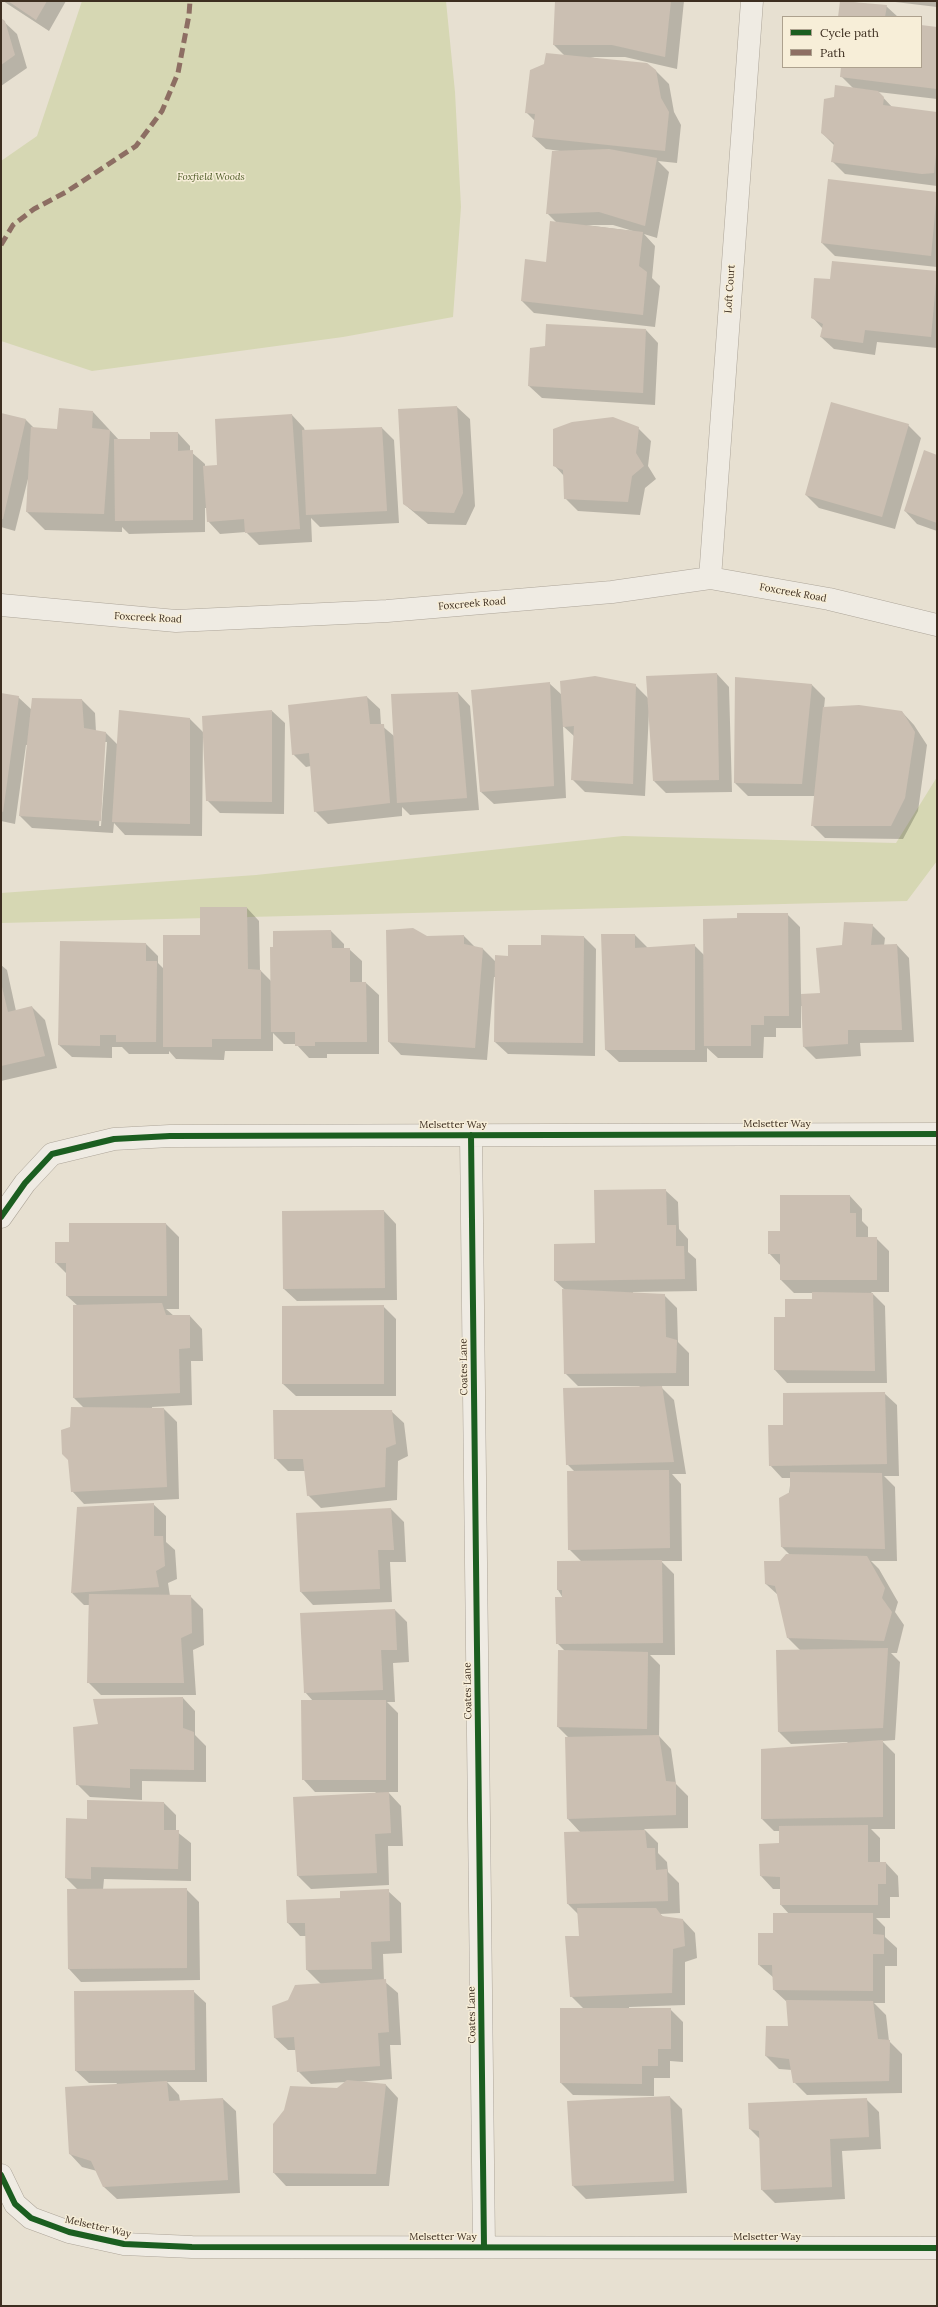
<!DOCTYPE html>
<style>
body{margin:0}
#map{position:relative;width:938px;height:2307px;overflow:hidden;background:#e7e0d1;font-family:Lora,serif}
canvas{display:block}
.frame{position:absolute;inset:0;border:2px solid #3d2e20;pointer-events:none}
.legend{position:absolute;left:782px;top:16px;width:140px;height:52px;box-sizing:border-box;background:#f7eed8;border:1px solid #ada18e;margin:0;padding:5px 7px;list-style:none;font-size:12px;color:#3d2e20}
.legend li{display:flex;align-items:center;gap:8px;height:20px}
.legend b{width:20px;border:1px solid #ada18e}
</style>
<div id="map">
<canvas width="938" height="2307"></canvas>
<div class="frame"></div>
<ul class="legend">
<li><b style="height:5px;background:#1b5e20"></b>Cycle path</li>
<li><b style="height:5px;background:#8d6e63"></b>Path</li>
</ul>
</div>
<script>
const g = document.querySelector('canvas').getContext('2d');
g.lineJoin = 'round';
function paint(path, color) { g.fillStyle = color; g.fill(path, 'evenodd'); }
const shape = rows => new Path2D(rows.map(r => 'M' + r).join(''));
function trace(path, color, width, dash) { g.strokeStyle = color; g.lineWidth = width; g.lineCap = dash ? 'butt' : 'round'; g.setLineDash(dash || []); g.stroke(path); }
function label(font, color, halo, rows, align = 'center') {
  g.font = font + ' Lora,serif'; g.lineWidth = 3; g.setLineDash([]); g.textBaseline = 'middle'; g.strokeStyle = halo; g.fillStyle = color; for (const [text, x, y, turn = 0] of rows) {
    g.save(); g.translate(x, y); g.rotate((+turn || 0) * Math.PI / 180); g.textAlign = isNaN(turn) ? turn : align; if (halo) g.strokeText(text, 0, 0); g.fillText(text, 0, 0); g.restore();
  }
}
paint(shape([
 [82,1,446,1,455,92,461,207,453,317,343,337,92,371,1,341,1,161,37,136],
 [937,777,937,861,907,901,1,923,1,893,256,875,623,836,896,843]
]), '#d6d7b3');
paint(shape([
 [3,1,66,1,49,31],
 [556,1,684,1,677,69,625,57,590,57,656,71,669,84,674,112,681,125,677,163,658,161,669,172,657,238,644,234,655,246,652,278,660,286,655,327,534,313,522,301,547,263,557,223,547,213,560,151,546,149,533,137,535,121,526,112,565,56,554,45],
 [586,225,613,225,633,231],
 [841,1,886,6,898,17,839,17],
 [887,1,937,1,937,7],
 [1,19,17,34,27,68,1,86],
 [921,26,937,28,937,99,878,92,893,108,937,113,937,186,845,174,832,161,834,145,822,133,835,97,853,88,841,76,842,67,921,67],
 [829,181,937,193,937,267,835,256,822,243],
 [833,262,937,272,937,348,877,342,875,355,834,349,821,337,823,329,812,317,831,280],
 [646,330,658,343,655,405,542,398,529,386],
 [457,407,470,419,475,506,466,525,428,524,404,504,399,410],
 [93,412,119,440,151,440,178,433,190,446,190,451,205,464,205,467,219,466,292,415,304,428,305,431,382,428,394,440,399,523,320,527,311,518,312,542,259,545,246,532,220,534,208,521,207,508,205,508,205,532,129,534,122,527,122,532,45,530,27,512,28,479,15,531,1,527,1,414,26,420,34,428,58,430],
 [908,425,921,438,895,529,819,508,806,495],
 [638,428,651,441,648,466,656,479,645,488,640,515,578,511,565,498,564,476,554,465],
 [937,456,937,531,917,524,905,511],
 [717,674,729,687,732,792,666,793,654,781,649,711,645,796,585,792,572,779,575,737,563,726,566,798,494,804,481,792,549,683,562,695,635,685,648,698],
 [736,678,812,685,825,698,824,708,902,712,914,725,927,745,918,811,903,839,825,838,812,825,815,796,748,796,735,783],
 [458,693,470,706,479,810,410,815,402,807,402,816,328,824,315,811,311,766,306,767,293,754,367,697,380,709,381,725,394,736],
 [1,694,18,697,32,710,82,700,95,713,96,732,106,733,118,745,190,719,204,733,272,711,285,723,284,814,220,813,207,800,204,734,203,734,202,836,125,835,114,823,113,833,32,828,20,816,28,745,26,745,15,824,1,821],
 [105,742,107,742,101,826,99,826],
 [247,908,259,921,260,970,271,981,274,932,331,931,344,944,344,949,349,949,362,961,362,983,366,983,379,995,379,1054,327,1054,327,1058,309,1058,296,1044,284,1044,273,1033,273,1051,225,1051,224,1060,176,1059,169,1051,169,1054,129,1054,122,1047,112,1047,112,1058,72,1057,59,1045,146,944,158,956,158,963,164,969,201,936],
 [787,914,800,927,801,995,821,994,843,946,872,925,885,938,884,946,897,945,909,958,914,1042,860,1043,861,1056,816,1059,804,1047,803,1006,801,1006,801,1028,776,1028,776,1037,764,1037,763,1058,718,1058,707,1048,707,1062,619,1062,606,1050,635,935,648,948,694,945,705,956,738,919],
 [464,936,475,947,483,949,496,962,542,946,584,937,596,949,595,1056,508,1054,495,1042,496,977,494,977,487,1060,401,1055,389,1042,426,937],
 [1,965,7,970,16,1011,32,1007,45,1020,57,1068,1,1081],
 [665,1190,678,1202,679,1229,688,1239,688,1252,696,1259,697,1291,633,1292,633,1294,664,1295,677,1308,678,1342,689,1353,689,1386,660,1386,674,1400,686,1474,672,1474,681,1484,682,1561,661,1561,674,1574,675,1655,650,1655,660,1665,659,1736,671,1749,676,1784,688,1796,688,1828,644,1829,658,1843,658,1853,667,1862,668,1872,679,1883,680,1913,660,1914,664,1917,683,1920,695,1933,697,1958,685,1962,685,2005,629,2007,629,2009,670,2009,683,2022,683,2062,670,2061,670,2078,654,2078,654,2098,670,2097,682,2109,687,2193,586,2199,573,2186,568,2102,654,2098,654,2096,573,2095,561,2083,584,2009,571,1996,580,1937,578,1914,568,1904,565,1833,581,1833,568,1819,569,1738,558,1727,565,1651,557,1643,563,1598,558,1590,582,1562,569,1549,575,1472,567,1464,640,1386,578,1386,565,1373,565,1290,555,1281,596,1244],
 [850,1196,862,1209,862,1221,868,1227,868,1238,876,1238,889,1251,889,1292,871,1292,885,1306,887,1383,787,1383,775,1370,786,1318,813,1300,813,1293,794,1293,781,1280,781,1266,769,1253,781,1232],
 [384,1211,396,1224,397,1300,297,1301,284,1289],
 [70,1224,166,1224,179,1237,179,1309,166,1309,174,1316,190,1316,202,1329,203,1361,191,1361,192,1405,152,1407,152,1409,164,1409,177,1422,179,1499,84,1504,72,1491,71,1428,84,1408,74,1398,78,1306,67,1296,67,1274,56,1263,70,1243],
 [383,1306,396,1319,396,1396,296,1396,283,1384],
 [884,1393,897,1405,899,1476,884,1476,895,1487,897,1561,871,1561,879,1569,898,1602,895,1612,904,1625,897,1653,891,1653,900,1662,895,1740,882,1741,895,1754,895,1829,871,1829,880,1838,880,1863,886,1863,898,1876,899,1897,890,1897,890,1918,876,1918,885,1927,885,1937,897,1948,897,1966,885,1966,885,2003,874,2003,886,2015,889,2041,902,2054,902,2093,807,2095,794,2082,792,2070,779,2069,766,2056,789,2027,787,2002,774,1990,774,1978,759,1965,774,1934,789,1914,781,1905,781,1889,773,1889,761,1876,760,1845,780,1844,780,1831,774,1831,762,1819,848,1742,791,1744,779,1732,800,1650,788,1638,778,1595,766,1584,780,1562,790,1555,782,1547,791,1478,782,1478,770,1465,784,1426],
 [391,1411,404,1423,408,1456,398,1461,397,1500,321,1508,308,1495,306,1471,288,1471,275,1458],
 [153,1504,166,1516,166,1542,175,1550,177,1579,168,1583,170,1596,190,1596,203,1609,204,1645,193,1650,196,1695,101,1695,88,1682,89,1605,84,1605,72,1593],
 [391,1509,404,1522,406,1562,390,1562,392,1602,313,1605,301,1592,297,1514],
 [395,1610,407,1622,409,1662,393,1663,395,1702,387,1702,398,1713,398,1792,388,1792,401,1806,403,1846,388,1846,389,1885,311,1889,298,1876,376,1792,315,1792,303,1779,313,1701,305,1692],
 [183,1698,195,1711,195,1735,206,1746,206,1782,142,1781,142,1800,90,1797,77,1784,99,1725],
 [164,1803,176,1815,176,1831,191,1843,191,1881,104,1879,103,1890,186,1889,199,1902,200,1980,81,1982,69,1969,68,1890,78,1890,66,1878,88,1820],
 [388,1891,401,1903,402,1953,383,1954,384,1981,398,1993,401,2045,390,2045,392,2079,357,2082,386,2085,398,2098,389,2186,286,2186,274,2173,337,2089,346,2082,311,2084,298,2071,296,2050,288,2050,275,2038,288,2001,322,1985,307,1970,306,1936,300,1936,288,1923,287,1901,341,1899],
 [193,1991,206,2003,207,2082,167,2082,179,2095,180,2101,223,2099,236,2111,240,2193,117,2199,104,2187,97,2171,82,2167,70,2154,117,2083,89,2083,76,2071],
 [866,2099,879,2112,881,2149,842,2151,845,2199,775,2203,762,2190,760,2139,750,2129]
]), '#0003');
paint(shape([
 [8,1,47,1,36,20],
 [555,1,671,1,665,57,612,45,553,45],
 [840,1,887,5,885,17,838,17],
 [1,18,5,21,15,55,1,65],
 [921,25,937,27,937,89,840,77,841,67,921,67],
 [546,53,647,63,656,70,661,98,669,112,665,151,532,137,535,114,525,113,530,70,544,64],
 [835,85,878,91,884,97,883,105,937,112,937,145,934,173,922,174,831,162,834,143,821,133,824,99,834,97],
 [609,149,657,158,645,226,599,212,546,214,552,151],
 [828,179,937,192,931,256,821,243],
 [550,221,643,232,639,266,647,272,643,315,521,301,525,259,546,262],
 [832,261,937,271,931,337,865,330,863,343,820,337,823,324,811,318,814,278,830,279],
 [546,324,646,329,643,393,528,386,530,348,545,346],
 [831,402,909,424,882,517,805,495],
 [457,406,463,493,454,513,414,511,403,504,398,409],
 [59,408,93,411,92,428,110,430,104,514,26,512,31,427,57,429],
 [1,413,26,419,3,519,1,519],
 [292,414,300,529,245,533,244,519,207,522,203,466,217,465,215,419],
 [613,417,639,427,636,453,644,466,632,476,628,502,564,499,563,470,553,466,553,429,572,422],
 [382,427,387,511,306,515,302,430],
 [150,432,178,432,178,451,193,450,193,520,115,521,114,439,150,439],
 [924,450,937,455,937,523,904,511],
 [717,673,719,780,653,781,646,676],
 [595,676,636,684,633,784,571,780,574,726,563,727,560,681],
 [735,677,812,684,802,784,734,783],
 [550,682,554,786,480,792,471,690],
 [458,692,467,798,397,803,391,694],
 [1,693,19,696,3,812,1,811],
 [367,696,370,724,384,724,390,803,314,812,309,753,292,755,288,705],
 [32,698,82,699,84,728,106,732,101,821,19,816],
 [859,705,902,711,915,732,905,798,891,826,811,826,823,707],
 [119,710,190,718,190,824,112,822],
 [272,710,272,802,206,801,202,716],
 [200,907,247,907,248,969,261,970,261,1039,212,1039,212,1047,163,1047,163,935,200,935],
 [737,913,788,913,789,1016,764,1016,764,1025,751,1025,751,1046,704,1046,703,919,737,918],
 [844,922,873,924,871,945,897,944,902,1030,848,1030,848,1044,803,1047,801,994,820,993,816,948,842,945],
 [413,928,427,936,464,935,464,944,483,948,475,1048,388,1042,386,930],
 [331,930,332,948,350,948,350,982,366,982,367,1042,315,1042,315,1046,295,1046,295,1032,271,1032,270,947,273,947,273,931],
 [601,934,635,934,635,948,695,944,695,1050,605,1050],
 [541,935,584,936,583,1043,494,1042,495,955,508,956,508,945,541,945],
 [60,941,146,943,146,961,157,961,156,1042,116,1042,116,1035,100,1035,100,1046,58,1045],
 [2,987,8,1012,32,1006,45,1056,1,1066],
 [666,1189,667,1225,676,1225,676,1246,684,1246,685,1279,554,1281,554,1244,595,1243,594,1190],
 [780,1195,850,1195,850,1213,856,1213,856,1237,877,1237,877,1280,780,1280,780,1254,768,1254,768,1231,780,1231],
 [384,1210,385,1288,283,1289,282,1211],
 [69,1223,166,1223,167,1296,66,1296,66,1263,55,1263,55,1242,69,1242],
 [562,1289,665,1294,666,1337,677,1340,676,1373,564,1374],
 [812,1292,873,1293,875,1371,774,1370,774,1317,785,1317,785,1299,812,1299],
 [162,1303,166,1315,190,1315,190,1348,179,1349,180,1393,73,1398,73,1305],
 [384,1305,384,1384,282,1384,282,1306],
 [662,1386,674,1462,566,1465,563,1388],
 [885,1392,887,1464,769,1466,768,1425,783,1425,783,1393],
 [71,1407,164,1408,167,1487,71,1492,68,1460,62,1454,61,1430,70,1427],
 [273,1410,392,1410,396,1444,386,1448,385,1487,307,1496,303,1459,274,1459],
 [669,1470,670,1548,568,1550,567,1471],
 [790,1472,882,1473,885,1549,781,1547,779,1498,790,1492],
 [154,1503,154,1536,163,1536,165,1566,156,1571,159,1587,71,1593,77,1507],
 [391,1508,394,1550,378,1550,380,1589,300,1592,296,1513],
 [786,1554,867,1556,885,1588,882,1598,892,1612,884,1641,787,1638,775,1586,765,1584,764,1561,780,1561],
 [662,1560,663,1643,556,1644,555,1597,562,1597,562,1590,557,1590,557,1561],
 [89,1594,191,1595,192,1633,181,1638,184,1683,87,1683],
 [395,1609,397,1650,381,1650,383,1690,304,1693,300,1613],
 [888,1648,883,1728,778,1732,776,1650],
 [558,1650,648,1652,647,1729,557,1727],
 [183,1697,183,1728,194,1732,194,1770,130,1769,130,1788,76,1785,73,1727,98,1724,93,1699],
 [301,1700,386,1700,386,1780,302,1780],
 [659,1735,666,1781,676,1782,676,1815,567,1819,565,1737],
 [883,1740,883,1817,761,1819,761,1749],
 [389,1792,391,1833,375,1834,377,1873,297,1876,293,1797],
 [87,1800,164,1802,164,1830,179,1830,178,1869,91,1867,91,1879,65,1878,66,1818,87,1819],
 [868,1825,868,1862,886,1862,886,1884,878,1884,878,1905,780,1905,780,1877,760,1876,759,1844,779,1843,779,1826],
 [645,1830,647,1848,655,1848,656,1870,667,1869,668,1901,567,1904,564,1832],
 [187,1888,187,1968,68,1969,67,1889],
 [389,1889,390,1941,371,1942,372,1969,306,1970,305,1923,287,1923,286,1900,340,1898,340,1891],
 [577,1908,656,1908,662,1916,683,1919,685,1946,673,1949,672,1993,570,1997,565,1936,579,1936],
 [773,1913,873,1913,873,1934,884,1935,884,1954,873,1954,873,1991,773,1990,772,1965,758,1965,758,1933,773,1933],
 [386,1979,389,2032,378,2033,380,2066,297,2072,294,2037,274,2038,272,2006,288,2000,295,1985],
 [194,1990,195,2070,75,2071,74,1991],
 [786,2000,873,2001,878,2039,890,2040,889,2081,793,2083,789,2059,765,2056,766,2026,788,2026],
 [560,2008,671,2008,671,2049,658,2049,658,2066,642,2066,642,2084,560,2083],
 [347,2080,386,2084,376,2174,273,2173,273,2124,284,2110,290,2086,337,2088],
 [167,2081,169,2101,223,2098,228,2180,103,2187,91,2161,69,2154,65,2087],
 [670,2096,674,2181,572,2186,567,2101],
 [867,2098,869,2137,830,2139,832,2187,761,2190,759,2131,749,2129,748,2103]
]), '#cbbfb2');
const minor = shape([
 [710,578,752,1],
 [1,605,176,621,387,611,612,592,710,578,829,599,937,625],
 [471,1135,484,2247],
 [1,1217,25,1183,52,1154,114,1139,170,1136,937,1134],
 [1,2175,15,2204,31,2218,69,2232,124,2244,192,2247,937,2248]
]);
trace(minor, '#ada599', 23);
trace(minor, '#efebe3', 22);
trace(shape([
 [1,245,13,225,34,209,66,192,136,146,162,111,178,73,189,15,190,1]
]), '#8d6e63', 5, [10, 5]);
trace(shape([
 [471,1135,484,2247],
 [1,1217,25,1183,52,1154,114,1139,170,1136,937,1134],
 [1,2175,15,2204,31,2218,69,2232,124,2244,192,2247,937,2248]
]), '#1b5e20', 6);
label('italic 10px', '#4d5a26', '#f7eed8', [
 ["Foxfield Woods",211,177]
]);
label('10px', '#3d2e20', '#f7eed8', [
 ["Loft Court",730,289,-86],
 ["Foxcreek Road",793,593,10],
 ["Foxcreek Road",472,604,-5],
 ["Foxcreek Road",148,618,3],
 ["Melsetter Way",777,1124],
 ["Melsetter Way",453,1125],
 ["Coates Lane",464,1367,-91],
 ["Coates Lane",468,1691,-91],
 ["Coates Lane",472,2015,-91],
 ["Melsetter Way",98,2227,13],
 ["Melsetter Way",443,2237],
 ["Melsetter Way",767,2237]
]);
</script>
